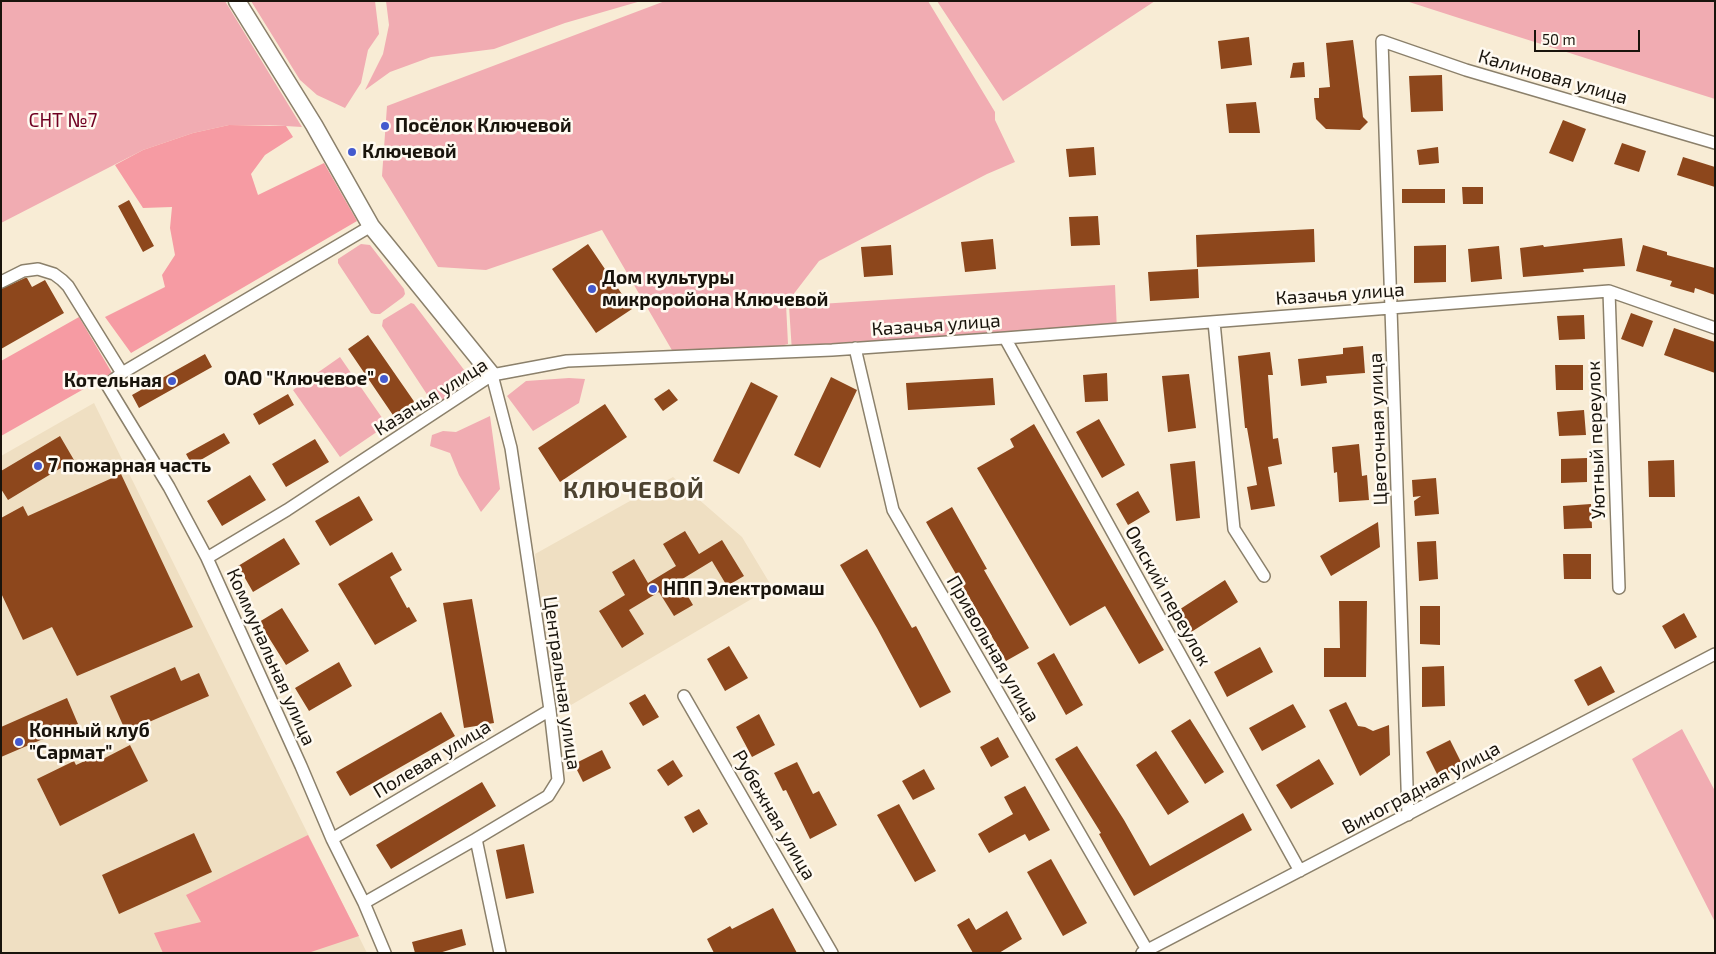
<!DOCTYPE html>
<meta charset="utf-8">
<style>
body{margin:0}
#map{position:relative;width:1716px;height:954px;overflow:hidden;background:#f8ecd5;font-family:"Exo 2",sans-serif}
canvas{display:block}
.frame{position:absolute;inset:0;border:2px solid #19140c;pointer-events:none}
.scale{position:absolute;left:1534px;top:30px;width:106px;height:22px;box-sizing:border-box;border:2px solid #19140c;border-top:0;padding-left:6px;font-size:15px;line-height:18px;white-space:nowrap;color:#19140c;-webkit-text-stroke:4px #fffaf1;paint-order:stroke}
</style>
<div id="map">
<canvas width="1716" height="954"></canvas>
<div class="frame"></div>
<div class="scale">50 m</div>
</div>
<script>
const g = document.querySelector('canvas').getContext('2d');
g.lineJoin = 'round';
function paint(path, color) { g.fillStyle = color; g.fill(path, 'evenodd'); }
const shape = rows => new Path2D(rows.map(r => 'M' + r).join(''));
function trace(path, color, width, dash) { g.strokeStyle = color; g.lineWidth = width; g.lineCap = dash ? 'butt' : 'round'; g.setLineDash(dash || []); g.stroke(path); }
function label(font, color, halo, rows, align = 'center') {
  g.font = font + ' "Exo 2",sans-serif'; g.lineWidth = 5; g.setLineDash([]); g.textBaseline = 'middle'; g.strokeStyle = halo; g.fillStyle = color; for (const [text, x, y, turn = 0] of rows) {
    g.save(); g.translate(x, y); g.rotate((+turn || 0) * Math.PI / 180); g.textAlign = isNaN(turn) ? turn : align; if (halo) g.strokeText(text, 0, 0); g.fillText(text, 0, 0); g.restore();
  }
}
paint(shape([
 [94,403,367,953,1,953,1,456],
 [673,477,742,537,772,587,554,715,535,554]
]), '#efdfc2');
paint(shape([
 [1,1,225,1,302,127,269,125,229,125,193,133,143,150,1,223],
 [251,1,375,1,379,34,368,50,361,83,345,108,317,95,300,80],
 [386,1,641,1,565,23,494,49,431,57,390,72,365,90,383,54,389,25],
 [665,1,928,1,995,112,995,120,1015,162,987,174,819,261,786,304,788,344,749,354,673,352,602,230,486,270,438,267,382,176,387,106],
 [937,1,1155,1,1003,101],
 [1406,1,1715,1,1715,99,1462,19],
 [361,244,370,245,404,289,405,294,403,297,380,314,375,314,371,313,338,263,338,259],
 [1115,285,1117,331,792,352,789,306],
 [411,303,414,304,471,379,470,386,439,404,430,399,382,326,383,320],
 [340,357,387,425,340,457,293,390],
 [569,378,585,379,579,403,533,431,507,396,526,381],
 [490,416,500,489,481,512,459,475,450,453,430,446,432,435,443,431,456,432],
 [1682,729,1715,791,1715,922,1632,759]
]), '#f1acb2');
paint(shape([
 [229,125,286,126,293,137,265,155,251,174,258,195,324,163,357,221,131,353,105,317,165,287,162,275,175,255,170,228,172,207,143,208,115,165,143,150,193,133],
 [79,317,112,373,1,436,1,361],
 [308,835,359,936,308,953,163,953,154,933,201,922,186,895]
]), '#f69ba3');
paint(shape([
 [1249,37,1252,65,1221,69,1218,41],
 [1353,40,1363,117,1368,122,1360,130,1326,129,1316,119,1314,98,1319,98,1319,88,1330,87,1326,43],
 [1304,62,1305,77,1290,78,1293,63],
 [1442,75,1443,111,1411,112,1409,76],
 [1256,102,1260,133,1229,133,1226,104],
 [1563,120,1586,129,1573,162,1549,153],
 [1622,143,1646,151,1639,172,1614,164],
 [1094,147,1096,175,1069,177,1066,149],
 [1438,147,1439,163,1419,165,1417,150],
 [1683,157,1715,167,1715,187,1677,175],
 [1462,187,1483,187,1483,204,1463,204],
 [1402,189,1445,189,1445,203,1402,203],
 [129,200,154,246,143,252,118,206],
 [1098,216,1100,245,1071,246,1069,217],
 [1314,229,1315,262,1197,267,1196,235],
 [1622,238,1625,266,1583,269,1584,272,1523,277,1520,248,1543,245,1544,247],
 [993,239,996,269,965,272,961,242],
 [588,244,632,309,596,333,552,269],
 [891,245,893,275,864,277,861,247],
 [1446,245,1446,282,1414,283,1414,246],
 [1643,245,1667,252,1667,255,1715,268,1715,295,1695,288,1694,293,1670,286,1672,281,1636,271],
 [1499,246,1502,279,1471,282,1468,249],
 [1198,269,1199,298,1150,301,1148,272],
 [25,278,27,278,32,287,45,280,64,313,1,349,1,289],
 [1631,313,1653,321,1643,347,1621,339],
 [1584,315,1585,339,1559,340,1557,316],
 [1674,328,1715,342,1715,373,1664,355],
 [368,335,420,410,399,424,348,349],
 [1363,346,1365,373,1326,376,1327,383,1301,386,1298,359,1343,354,1343,348],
 [1270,352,1273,375,1268,375,1273,439,1278,438,1282,464,1268,467,1275,506,1251,510,1247,487,1257,485,1247,428,1245,428,1238,356],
 [205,354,212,367,139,408,132,395],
 [1555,365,1583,365,1583,390,1556,390],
 [1107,373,1108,401,1085,402,1083,375],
 [1189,374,1196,428,1168,432,1162,376],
 [831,377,857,390,820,468,794,455],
 [993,378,995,405,908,410,906,383],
 [751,382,778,396,739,474,713,461],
 [669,389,678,400,663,411,654,399],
 [288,394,294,405,259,425,253,414],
 [605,404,627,437,560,482,538,448],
 [1584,410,1586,435,1559,436,1557,412],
 [1099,419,1125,465,1102,478,1076,432],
 [1034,424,1164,650,1139,664,1105,606,1070,626,977,468,1014,447,1010,439],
 [224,433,230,443,192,465,186,454],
 [60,436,74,460,8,500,1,489,1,471],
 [315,439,329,462,286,487,272,464],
 [1359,444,1362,476,1367,475,1369,500,1339,502,1337,472,1334,473,1332,447],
 [1587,458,1587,482,1561,483,1561,459],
 [1674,460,1675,497,1649,497,1648,461],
 [1195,461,1200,518,1176,521,1170,464],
 [121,474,193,627,77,676,52,627,23,640,1,593,1,518,23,506,28,516],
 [250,475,266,500,222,526,207,501],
 [1436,478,1439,514,1415,516,1414,501,1421,496,1413,497,1412,480],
 [1138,491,1150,512,1128,525,1116,504],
 [359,496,373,520,330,546,315,521],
 [1591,504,1592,528,1564,529,1563,506],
 [952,507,987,569,984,570,1029,648,1006,661,926,522],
 [1378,522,1380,547,1331,576,1320,556],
 [685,531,699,554,722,540,744,576,727,586,712,561,679,581,693,605,674,616,659,592,629,610,644,634,622,648,599,611,625,595,612,572,634,559,648,583,676,566,663,544],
 [284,538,300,564,253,592,238,566],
 [1436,541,1438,579,1419,581,1417,542],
 [867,549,912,628,916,626,951,692,920,708,877,628,840,565],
 [392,552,402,570,390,577,407,608,409,607,417,621,375,645,338,584],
 [1563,554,1591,554,1591,579,1564,579],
 [1225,580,1238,602,1185,636,1171,615],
 [472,599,494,723,464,728,443,603],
 [1339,601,1367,601,1366,677,1324,677,1324,648,1340,648],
 [1420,606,1440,606,1440,645,1420,644],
 [282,608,309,651,286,665,259,622],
 [1684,613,1697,637,1675,649,1662,626],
 [729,646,748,678,725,691,707,659],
 [1260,647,1273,672,1227,697,1214,672],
 [1054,653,1083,705,1066,715,1037,663],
 [339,662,352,686,309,711,295,688],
 [1444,666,1445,706,1422,707,1422,667],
 [1601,666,1615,692,1588,706,1574,680],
 [175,667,181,681,199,673,209,696,126,732,110,696],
 [645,694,659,717,643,726,629,703],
 [67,698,78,724,1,757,1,727],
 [1346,702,1358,726,1365,727,1373,731,1389,725,1390,755,1360,776,1329,710],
 [1293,704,1306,727,1262,751,1249,728],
 [441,712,455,736,350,796,336,772],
 [759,714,775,745,752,757,736,727],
 [1190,719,1224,772,1205,784,1171,731],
 [998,737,1009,757,991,767,980,747],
 [1450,740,1463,766,1439,778,1426,752],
 [130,745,148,781,60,826,37,779,74,761,76,765,100,754,103,759],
 [1077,746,1124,820,1150,866,1243,813,1252,830,1134,896,1099,834,1101,833,1055,759],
 [602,750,611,768,583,782,574,764],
 [1156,751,1189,802,1168,815,1136,765],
 [1319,759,1334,784,1291,809,1276,785],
 [673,760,683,776,668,786,657,770],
 [797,762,813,794,819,791,837,825,810,839,786,790,783,791,774,773],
 [924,769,935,789,913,800,902,781],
 [482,782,496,806,391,869,376,845],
 [1025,786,1050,830,1029,841,1025,834,989,853,978,834,1013,814,1004,797],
 [899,804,936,871,915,882,877,815],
 [699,809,708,824,693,833,684,817],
 [194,833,212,872,119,914,102,875],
 [524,844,534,893,506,899,496,850],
 [1051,859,1087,923,1063,936,1027,872],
 [773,908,797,953,714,953,707,939,730,926,732,929],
 [1007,911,1022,939,999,953,973,953,957,925,969,918,976,930],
 [462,929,466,945,439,953,415,953,412,942]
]), '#8d471c');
const street = shape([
 [371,226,122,373,107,385,169,487,207,558,301,766,332,839,364,903,385,953],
 [1,282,23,271,38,269,54,274,62,280,68,286,122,373],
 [1609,291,1619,588],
 [1214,322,1234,529,1264,576],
 [1005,338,1300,871],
 [855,348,893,510,1147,950],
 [492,375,511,448,550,710,558,780,548,796,476,839,500,953],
 [207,558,287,510,492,375,567,361,832,350,1005,338,1609,291,1715,328],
 [684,696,832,953],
 [1408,815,1382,41,1466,70,1715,143],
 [332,839,550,710],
 [364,903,476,839],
 [1142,953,1715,654]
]);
const secondary = shape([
 [237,1,314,125,371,226,492,375]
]);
trace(street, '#8b806b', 14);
trace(secondary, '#8b806b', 19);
trace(street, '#fff', 11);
trace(secondary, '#fff', 16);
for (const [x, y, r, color] of [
 [385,126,5,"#445ace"],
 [352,152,5,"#445ace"],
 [592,289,5,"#445ace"],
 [384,379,5,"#445ace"],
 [172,381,5,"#445ace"],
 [38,466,5,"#445ace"],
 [653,589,5,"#445ace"],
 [19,742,5,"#445ace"]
]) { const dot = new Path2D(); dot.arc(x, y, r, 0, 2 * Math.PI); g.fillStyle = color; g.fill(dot); trace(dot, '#fffaf1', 2); }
label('19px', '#19140c', '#fffaf1', [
 ["Калиновая улица",1553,77,16],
 ["Казачья улица",1340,294,-4],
 ["Казачья улица",936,325,-4],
 ["Казачья улица",431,397,-32],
 ["Цветочная улица",1378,429,-92],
 ["Уютный переулок",1596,440,-92],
 ["Омский переулок",1168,596,61],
 ["Привольная улица",993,649,60],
 ["Коммунальная улица",271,657,66],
 ["Центральная улица",562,683,82],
 ["Полевая улица",432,759,-31],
 ["Виноградная улица",1421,788,-28],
 ["Рубежная улица",774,815,60]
]);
label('19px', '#700022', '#fffaf1', [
 ["СНТ №7",63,121]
]);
label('bold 19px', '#19140c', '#fffaf1', [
 ["Посёлок Ключевой",395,126],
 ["Ключевой",362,152],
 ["Дом культуры",602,278],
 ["микроройона Ключевой",602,300],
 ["ОАО \"Ключевое\"",374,379,"right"],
 ["Котельная",162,381,"right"],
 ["7 пожарная часть",48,466],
 ["НПП Электромаш",663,589],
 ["Конный клуб",29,731],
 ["\"Сармат\"",29,753]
], 'left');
g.letterSpacing = '1px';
label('bold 24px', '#4d4330', '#fffaf1', [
 ["КЛЮЧЕВОЙ",634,490]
]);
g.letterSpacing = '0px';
</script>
